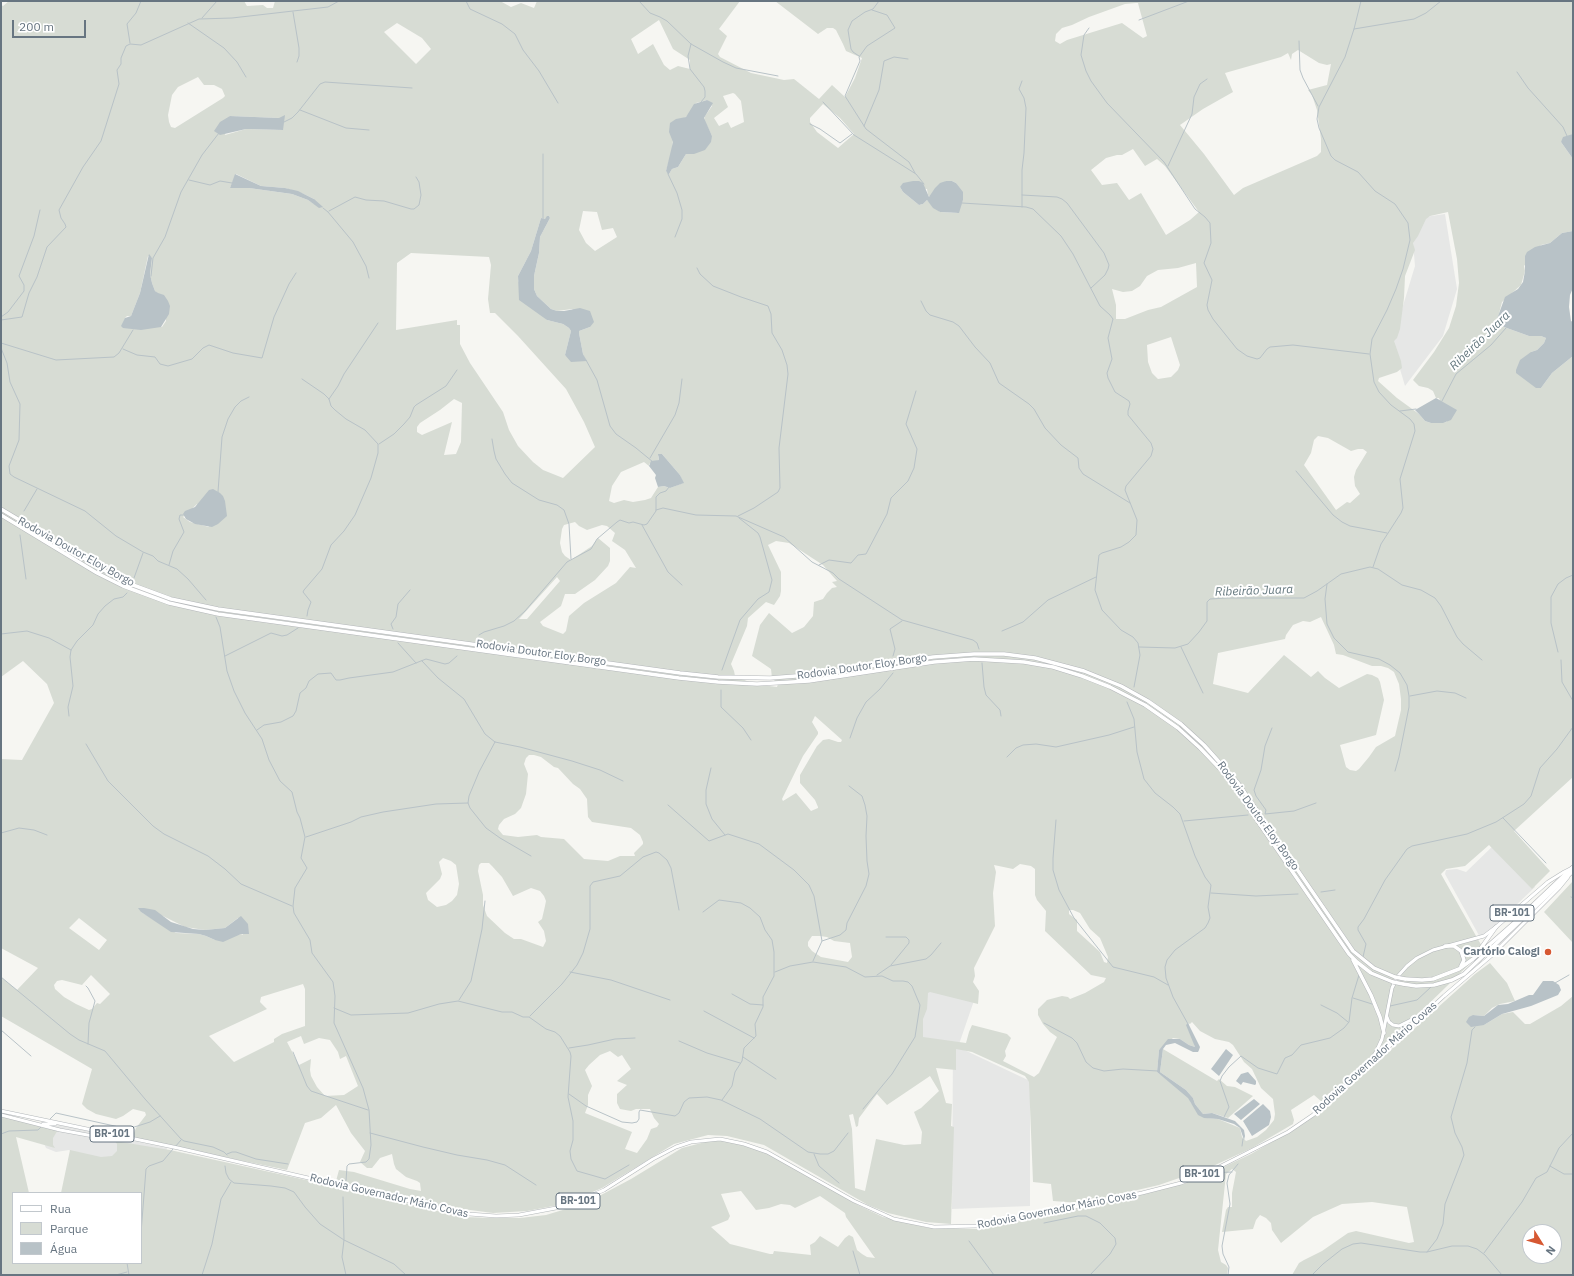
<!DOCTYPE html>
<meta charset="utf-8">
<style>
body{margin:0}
#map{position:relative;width:1574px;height:1276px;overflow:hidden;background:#f6f6f2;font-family:"IBM Plex Sans",sans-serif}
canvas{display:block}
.frame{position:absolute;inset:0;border:2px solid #677581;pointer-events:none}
.legend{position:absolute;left:12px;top:1192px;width:130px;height:72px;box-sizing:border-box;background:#fff;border:1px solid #c2c8cd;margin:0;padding:5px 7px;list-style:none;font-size:12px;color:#677581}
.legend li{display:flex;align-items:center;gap:8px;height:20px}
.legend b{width:20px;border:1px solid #c2c8cd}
.north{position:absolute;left:1522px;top:1224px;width:40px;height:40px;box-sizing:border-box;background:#fff;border:1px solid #c2c8cd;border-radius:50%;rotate:127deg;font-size:11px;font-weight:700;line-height:16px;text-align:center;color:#677581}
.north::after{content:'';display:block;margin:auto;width:14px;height:18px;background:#d65832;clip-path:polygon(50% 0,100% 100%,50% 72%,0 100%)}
.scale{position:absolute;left:12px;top:20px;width:74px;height:18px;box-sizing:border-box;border:2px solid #677581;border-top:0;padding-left:5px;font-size:12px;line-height:14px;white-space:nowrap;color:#677581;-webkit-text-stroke:3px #fff;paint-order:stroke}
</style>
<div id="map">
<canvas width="1574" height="1276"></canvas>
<div class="frame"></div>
<ul class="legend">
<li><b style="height:5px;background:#fff"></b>Rua</li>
<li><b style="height:11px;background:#d7dcd4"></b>Parque</li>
<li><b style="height:11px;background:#b8c2c7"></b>Água</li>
</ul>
<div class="north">N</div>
<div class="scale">200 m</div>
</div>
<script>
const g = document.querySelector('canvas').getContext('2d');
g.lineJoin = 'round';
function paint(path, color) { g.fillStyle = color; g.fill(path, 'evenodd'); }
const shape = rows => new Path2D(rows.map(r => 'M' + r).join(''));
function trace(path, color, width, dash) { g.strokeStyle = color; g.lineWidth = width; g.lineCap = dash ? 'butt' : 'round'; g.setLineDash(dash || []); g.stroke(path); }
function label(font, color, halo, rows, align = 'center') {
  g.font = font + ' "IBM Plex Sans",sans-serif'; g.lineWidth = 4; g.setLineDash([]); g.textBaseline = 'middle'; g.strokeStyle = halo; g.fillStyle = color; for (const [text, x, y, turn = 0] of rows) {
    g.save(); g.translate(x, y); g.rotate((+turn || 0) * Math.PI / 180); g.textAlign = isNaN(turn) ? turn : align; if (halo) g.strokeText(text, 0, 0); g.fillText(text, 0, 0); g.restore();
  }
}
paint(shape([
 [1445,214,1457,289,1443,336,1405,386,1392,342,1415,266,1411,219],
 [1495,844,1535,887,1481,939,1445,874,1446,870,1457,869,1466,872],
 [930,979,977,992,958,1047,1030,1081,1030,1206,952,1209,953,1044,917,1037],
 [60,1125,167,1148,164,1157,114,1161,79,1157,69,1150,56,1152,46,1148,42,1139,52,1126]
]), '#e6e7e6');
paint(shape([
 [9,1,43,2,46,1,201,1,210,2,211,1,244,1,247,6,263,5,267,8,273,8,275,1,500,1,511,7,521,3,534,8,537,1,740,1,719,29,727,36,718,54,720,57,751,73,784,80,794,79,819,99,832,85,845,97,855,78,862,58,846,51,843,44,836,30,833,28,827,28,818,34,775,1,1573,1,1573,134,1561,142,1573,159,1573,231,1562,233,1550,243,1541,245,1524,266,1525,271,1521,285,1502,302,1497,321,1504,327,1529,336,1541,336,1546,338,1544,343,1537,350,1531,352,1541,388,1552,373,1573,356,1573,777,1514,831,1550,871,1532,889,1489,845,1465,866,1446,869,1441,874,1484,950,1371,1060,1322,1102,1314,1095,1291,1110,1294,1120,1293,1124,1252,1148,1211,1167,1159,1185,1081,1203,1053,1201,1051,1184,1033,1182,1029,1082,1025,1076,972,1052,956,1049,956,1070,936,1068,946,1103,952,1104,951,1126,954,1127,951,1224,926,1222,888,1213,868,1205,764,1145,727,1136,708,1135,674,1144,602,1188,564,1204,527,1211,493,1213,440,1206,336,1181,339,1170,354,1172,410,1189,421,1191,420,1183,417,1181,406,1177,396,1169,394,1164,392,1154,380,1158,372,1168,367,1168,360,1162,365,1151,351,1133,336,1105,321,1118,305,1123,287,1170,132,1138,136,1128,146,1115,145,1112,133,1109,123,1116,116,1119,96,1114,87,1109,82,1104,92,1069,1,1016,1,977,17,990,38,968,1,948,1,759,22,760,54,703,47,684,23,661,1,677,1,5,3,6],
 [1136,3,1138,3,1139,7,1147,36,1143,38,1122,23,1067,40,1060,44,1055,41,1056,34,1062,28,1072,25,1089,17,1125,4],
 [659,20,673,49,690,60,690,69,678,66,670,70,664,65,653,44,638,54,631,39],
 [397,23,422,38,431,49,416,64,384,32],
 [1298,50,1319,63,1327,65,1331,64,1327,85,1308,90,1312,95,1317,110,1321,139,1321,152,1317,156,1243,188,1234,195,1204,154,1180,125,1203,109,1233,92,1225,73,1281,57,1288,53,1291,60,1292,54],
 [198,77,204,85,214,85,222,89,225,96,223,98,175,128,171,127,169,122,168,115,172,95,178,87],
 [733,93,735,94,741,101,744,122,731,128,728,122,719,126,714,118,728,107,723,96],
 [707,100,712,106,705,116,704,120,712,136,686,154,678,167,672,169,669,174,666,171,672,151,673,140,684,118,689,115,696,103],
 [823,104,840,118,854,134,838,148,817,132,810,122,810,118],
 [230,116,279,118,282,130,246,129,225,135],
 [1133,149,1145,166,1157,159,1165,166,1199,212,1190,220,1166,235,1141,193,1129,200,1117,183,1102,185,1091,170,1106,158,1117,155,1122,155],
 [236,174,261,186,285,188,304,194,314,199,314,204,308,200,292,194,249,188,230,188],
 [946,181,952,181,956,183,963,200,957,213,940,212,927,200,923,204,919,205,903,192,900,187,927,189,928,195,930,197],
 [583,211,597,212,602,230,613,228,617,237,595,251,586,243,579,230],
 [1448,212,1457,259,1459,283,1456,306,1449,328,1434,352,1413,380,1419,386,1428,388,1433,391,1436,398,1439,398,1447,422,1431,423,1425,421,1419,414,1397,398,1378,381,1379,378,1397,372,1402,368,1401,361,1394,341,1397,338,1400,329,1404,298,1405,276,1415,250,1413,243,1418,236,1426,219,1430,216],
 [549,216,550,218,540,237,539,253,534,276,534,289,537,296,551,309,557,311,572,309,590,327,579,331,579,333,583,354,586,361,574,361,565,355,571,331,569,328,563,324,547,320,518,281,518,276,531,251,541,218,545,219],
 [411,253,489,257,491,265,488,299,490,313,495,313,518,336,566,389,584,422,595,447,563,478,543,470,533,462,518,446,509,430,503,412,470,363,460,344,460,325,457,325,457,320,396,330,397,263],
 [148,256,152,258,150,274,152,283,155,291,158,294,161,294,166,321,162,327,125,318,127,316,131,316,140,293],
 [1196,263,1197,287,1161,307,1148,310,1125,319,1116,319,1116,305,1112,289,1123,292,1132,291,1140,286,1147,276,1158,270,1178,268],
 [1171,337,1180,365,1178,370,1171,377,1158,379,1152,373,1148,362,1147,345],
 [454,399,462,403,461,442,456,454,444,455,452,422,422,435,417,432,417,427,420,423,440,410],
 [1318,436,1328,438,1351,451,1358,449,1363,449,1367,452,1356,470,1354,477,1355,486,1360,494,1350,503,1347,502,1336,510,1304,465,1311,453,1314,440],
 [662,454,680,475,683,483,670,488,664,486,658,487,651,498,645,500,633,502,624,500,614,503,609,501,612,486,621,472,644,462,649,466,649,464,659,460,658,456],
 [197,504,209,527,190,522,183,517],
 [575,522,579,526,587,530,602,525,607,526,615,533,612,541,625,550,636,568,630,567,616,583,584,603,569,616,566,631,563,634,543,626,540,622,561,606,565,594,575,594,595,580,608,566,610,561,610,548,598,538,592,546,571,560,565,556,562,552,560,543,562,529,564,525],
 [776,541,789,543,823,565,837,581,832,582,837,587,832,588,827,593,823,599,814,602,813,616,804,627,792,633,769,613,760,625,752,656,771,669,772,678,778,684,777,687,754,684,735,676,734,671,731,664,747,626,748,618,766,602,774,605,780,596,781,591,781,572,768,545],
 [557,577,560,581,527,619,519,619],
 [1321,617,1334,645,1336,654,1343,655,1372,666,1381,666,1388,668,1394,672,1399,684,1401,699,1401,710,1395,736,1376,747,1369,757,1359,769,1356,771,1350,770,1346,767,1340,745,1376,735,1384,700,1380,682,1378,678,1372,675,1367,674,1339,688,1325,678,1318,671,1311,677,1284,655,1248,693,1213,684,1218,653,1285,639,1286,635,1293,625,1303,621,1310,622],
 [815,716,842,740,841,742,838,742,829,739,823,740,817,746,800,775,800,783,815,800,818,807,818,808,811,811,796,793,783,801,782,799,803,756,818,734,818,732,812,722],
 [529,755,534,755,541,757,554,767,558,768,573,784,580,789,587,799,588,817,592,822,631,828,640,835,643,842,643,844,634,853,635,856,620,856,608,861,584,859,564,839,541,837,537,835,518,837,503,835,498,829,499,825,504,819,515,814,521,808,526,794,528,774,524,764,526,758],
 [443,858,451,861,456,865,459,884,457,895,452,901,446,905,437,907,428,900,426,893,440,879,442,874,439,862],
 [481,863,489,863,492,866,502,877,513,896,531,888,540,891,544,896,546,901,545,906,542,919,538,922,544,931,546,941,543,947,521,939,514,939,505,933,487,916,483,905,483,895,478,871,479,865],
 [1020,864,1031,866,1035,869,1035,895,1037,900,1046,911,1045,931,1091,975,1106,978,1104,982,1085,993,1070,999,1068,997,1062,996,1047,1000,1038,1009,1038,1015,1043,1024,1050,1032,1057,1037,1039,1073,1034,1077,1003,1061,1006,1056,1005,1051,1011,1038,1007,1034,972,1025,969,1032,966,1043,923,1037,923,1019,927,1009,928,993,930,992,978,1004,979,991,973,982,975,976,974,968,995,926,993,893,996,872,994,865,1013,869],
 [1069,910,1073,910,1080,913,1090,929,1100,938,1108,957,1107,963,1104,962,1100,952,1077,931,1077,920,1069,914],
 [141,912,163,916,185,927,205,930,225,928,238,918,243,935,241,934,215,940,206,936,199,934,176,933],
 [79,918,107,940,99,950,69,928],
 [812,936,820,936,827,937,834,941,850,943,852,957,848,962,821,957,812,951,808,946,808,942],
 [91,975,110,994,100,1004,97,1003,92,1009,89,1010,76,1004,64,997,55,989,54,985,57,981,62,980,82,985],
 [303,984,305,989,305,1026,282,1034,274,1039,274,1042,234,1062,209,1036,267,1009,260,1002,261,997],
 [1192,1022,1200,1031,1215,1039,1229,1042,1233,1045,1244,1062,1252,1069,1261,1088,1273,1099,1275,1114,1274,1120,1266,1130,1257,1137,1246,1141,1242,1137,1240,1128,1218,1119,1207,1118,1191,1103,1189,1098,1183,1092,1157,1072,1159,1050,1173,1038,1180,1039,1189,1045,1195,1047,1188,1023,1190,1024],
 [301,1036,304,1044,319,1038,330,1040,338,1052,340,1059,346,1056,358,1086,344,1095,325,1096,317,1087,311,1076,310,1070,311,1059,299,1065,287,1042],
 [610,1051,618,1057,622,1055,631,1069,617,1081,627,1085,617,1094,617,1103,620,1109,631,1111,636,1109,650,1109,654,1118,659,1124,657,1127,651,1129,647,1139,637,1153,625,1149,632,1132,585,1113,588,1105,588,1095,592,1086,585,1070,589,1065,600,1055],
 [930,1076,939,1091,921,1108,914,1112,922,1132,921,1144,904,1145,876,1139,865,1191,855,1188,852,1129,849,1115,853,1114,856,1127,858,1126,859,1118,877,1094,887,1105],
 [1573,881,1573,943,1544,912],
 [1490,963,1507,983,1515,1001,1500,1004,1492,1008,1484,1016,1473,1015,1484,1025,1502,1014,1513,1012,1525,1024,1530,1024,1561,1006,1573,996,1573,1275,1453,1275,1451,1274,1436,1275,1292,1275,1299,1263,1304,1260,1322,1251,1348,1233,1356,1231,1409,1243,1414,1242,1407,1207,1372,1202,1342,1204,1313,1217,1281,1243,1272,1230,1271,1223,1266,1218,1260,1215,1256,1220,1253,1229,1222,1232,1226,1210,1228,1207,1232,1207,1232,1193,1236,1172,1232,1169,1226,1174,1218,1250,1221,1262,1226,1265,1228,1268,1227,1275,1,1275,1,1115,59,1128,53,1138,53,1145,55,1148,16,1137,29,1193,13,1193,13,1263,141,1263,141,1193,61,1193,70,1150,101,1157,112,1156,117,1151,117,1144,115,1141,170,1150,338,1187,464,1217,492,1218,520,1218,546,1215,586,1203,631,1179,682,1148,713,1140,731,1142,761,1149,858,1205,883,1217,929,1228,976,1229,1016,1222,1140,1195,1211,1173,1251,1154,1291,1131,1335,1100,1475,974],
 [741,1191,756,1210,769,1208,781,1204,790,1205,795,1208,820,1196,845,1213,846,1217,875,1258,867,1257,862,1254,857,1250,853,1237,849,1235,845,1238,838,1247,820,1236,815,1242,810,1245,811,1255,774,1251,773,1254,770,1254,730,1244,711,1227,728,1220,730,1216,721,1194],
 [1530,1232,1554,1232,1554,1256,1530,1256],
 [1163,1049,1217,1081,1219,1079,1227,1086,1235,1087,1253,1096,1228,1118,1212,1113,1203,1114,1195,1104,1193,1098,1186,1090,1160,1072]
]), '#d7dcd4');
paint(shape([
 [707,100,713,103,704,118,712,136,711,142,705,150,694,154,686,154,678,167,672,169,669,174,668,174,666,171,673,142,669,132,670,123,676,119,686,117,694,104],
 [285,115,283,130,246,129,220,135,214,131,220,122,230,116,279,118],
 [1573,134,1573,159,1561,142,1563,137],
 [235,174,261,186,285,188,298,191,314,199,323,207,319,208,308,200,292,194,249,188,230,188],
 [913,181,919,181,923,183,929,197,935,188,940,183,946,181,952,181,956,183,963,192,963,200,959,213,940,212,933,208,927,200,923,204,919,205,903,192,900,187,903,183],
 [547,216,549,216,550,218,540,237,539,253,534,276,534,289,537,296,551,309,557,311,564,311,580,308,590,311,594,322,590,327,579,331,579,333,583,354,587,361,571,362,565,355,571,331,569,328,563,324,547,320,519,300,518,276,531,251,541,218,545,219],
 [1573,231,1573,288,1570,295,1569,307,1571,321,1573,322,1573,356,1552,373,1541,388,1536,388,1516,373,1516,370,1520,360,1531,352,1537,350,1544,343,1546,338,1541,336,1529,336,1504,327,1497,321,1497,319,1505,297,1518,289,1523,282,1525,271,1525,256,1527,252,1535,247,1550,243,1562,233],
 [149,254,152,258,150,274,152,283,155,291,158,293,164,295,168,301,170,306,169,314,161,327,141,330,123,328,121,326,125,318,131,316,140,293],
 [1436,398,1457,410,1451,420,1443,423,1431,423,1425,421,1419,414,1415,410],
 [658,454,662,454,680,475,684,483,670,488,664,486,658,487,655,478,656,475,649,466,651,461,659,460],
 [213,489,220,493,223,496,225,501,227,516,218,524,212,527,195,524,186,519,183,514,185,511,195,507,209,490],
 [138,908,144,908,155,910,171,922,193,929,205,930,225,928,241,916,248,924,249,934,241,934,223,942,215,940,206,936,199,934,171,932,141,912],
 [1543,981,1553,981,1559,985,1561,990,1558,995,1531,1006,1502,1014,1484,1025,1471,1027,1466,1022,1469,1017,1473,1015,1484,1016,1498,1005,1508,1004,1529,995,1533,995],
 [1188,1023,1200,1047,1199,1050,1198,1052,1193,1052,1175,1043,1166,1045,1163,1049,1160,1072,1186,1090,1193,1098,1195,1104,1203,1114,1212,1113,1235,1121,1244,1130,1245,1136,1244,1140,1240,1128,1234,1124,1218,1119,1204,1118,1198,1115,1188,1098,1157,1072,1159,1050,1168,1039,1180,1039,1189,1045,1195,1047,1186,1025],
 [1226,1049,1233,1055,1219,1076,1211,1069],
 [1248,1072,1256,1081,1256,1084,1255,1085,1243,1082,1241,1085,1236,1081,1241,1074],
 [1254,1099,1260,1104,1241,1120,1234,1114],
 [1263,1104,1270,1111,1271,1117,1269,1125,1252,1136,1243,1121]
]), '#b8c2c7');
trace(shape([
 [466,1,470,9,502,24,515,34,523,50,539,71,558,103],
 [639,1,650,13,660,17,667,21,691,44,723,62,736,68,778,76],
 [1361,1,1354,29,1345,57,1319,107,1317,119,1319,128,1331,156,1335,160,1358,172,1375,191,1395,204,1408,223,1410,240,1403,269,1396,289,1387,310,1372,339,1370,354,1374,382,1379,392,1391,405,1410,419,1414,424,1415,431,1400,479,1403,508,1401,513,1381,544,1373,567],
 [872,10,887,15,895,28,867,46,859,57,860,61,845,96,866,129,909,162,915,173],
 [293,12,299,48,299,56,297,62],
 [202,18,217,1],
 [1139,20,1189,1],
 [188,23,224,48,237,62,246,77],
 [1089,28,1084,35,1081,55,1086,71,1091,81,1107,103,1164,162,1195,209,1205,217,1210,223,1211,243,1204,263,1212,280,1207,305,1208,310,1213,319,1237,349,1247,356,1257,359,1260,358,1267,349,1270,347,1293,345,1369,354],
 [1354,29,1414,19,1426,13,1441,1],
 [1299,41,1300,70,1303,78,1318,106],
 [130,43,127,24,136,13,141,1],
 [691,44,688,56,690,69,704,87,705,91,705,97,701,102],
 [859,56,853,52,851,49,848,30,852,21,865,12,873,9,879,1],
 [1517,72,1528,88,1563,127,1567,136],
 [823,102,854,135,916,174,924,184],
 [300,110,346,128,369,130],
 [284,122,292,118,298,112,320,84,325,82,412,88],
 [810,124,820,129,840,143,852,134],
 [864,126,879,90,884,61,894,57,908,59],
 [543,154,543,219],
 [1168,166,1192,114,1194,97,1200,84,1207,79],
 [668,174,677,193,682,210,682,219,675,237],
 [189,180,210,185,220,181,232,183],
 [1022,195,1057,197,1062,199,1067,203,1104,253,1109,265,1108,269,1105,275,1091,288],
 [962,203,1026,207,1033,209,1061,236,1073,254,1100,306,1110,315,1113,319,1108,338,1112,359,1107,373,1108,378,1115,392,1129,401,1130,404,1128,411,1128,415,1151,443,1153,449,1151,456,1126,486,1125,490,1137,520,1136,535,1129,542,1121,547,1102,553,1099,555,1095,590,1102,610,1121,630,1133,637,1138,643,1140,655,1134,687],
 [1022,207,1022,170,1024,153,1026,108,1024,98,1019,89,1022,81],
 [323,208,328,212,353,242,366,266,369,278],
 [329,211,355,197,366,200,384,201,411,209,414,209,419,205,421,195,419,182,416,177],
 [697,268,700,274,713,286,741,297,768,306,771,314,772,333,782,350,787,365,788,374,779,448,780,488,778,492,754,508,738,516],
 [151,276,153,258,165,237,181,192,202,155,219,133],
 [921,301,926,311,930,315,953,322,959,326,975,347,990,363,999,383,1029,404,1034,409,1045,428,1061,445,1078,458,1079,468,1083,474,1130,503],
 [1,317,8,312,24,291,24,285,19,276,34,236,40,210],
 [1,320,22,317,29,293,37,277,47,247,66,227,65,224,61,218,59,210,83,167,101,141,119,84,117,70,121,64,121,58,126,46,130,44,141,45,199,19,232,18,328,7,339,1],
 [1,343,56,360,114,357,119,353,133,330],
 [1,348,7,363,10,382,20,404,19,440,9,466,10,474,14,477,85,511,116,536,143,552,153,556,158,561,177,569,188,579,206,600],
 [123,349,137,355,155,357,160,364,168,366,192,359,203,348,209,345,233,353,262,358,274,317,289,284,296,273],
 [586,360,597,380,610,426,616,434,636,448,653,462],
 [302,379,324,394,329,399,331,406,335,410,346,419,365,430,378,444,378,453,371,478,355,515,344,531,331,545,322,569,304,590,303,592,311,602,308,610,307,616],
 [329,399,338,386,344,374,378,323],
 [1442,401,1456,374,1491,345,1506,328],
 [1400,411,1416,409],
 [492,439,494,451,496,459,505,474,512,483,539,500,557,505,564,510,569,524,571,559],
 [379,444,394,434,404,424,410,417,414,407,416,405,446,386,457,370],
 [650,458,675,415,679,403,682,379],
 [1296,471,1333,515,1342,522,1350,526,1387,533],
 [218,492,222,437,228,419,235,407,241,401,249,397],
 [656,510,663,508,696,515,736,516,784,537,812,562,833,573,839,579,902,620,973,640,977,643,979,649],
 [24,511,37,489],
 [642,525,668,572,682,585],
 [20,535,26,579],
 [169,565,173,551,184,532,179,519,180,515,183,515],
 [819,565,829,560,851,563,858,555,866,554,887,514,891,498,908,481,914,468,917,449,906,424,916,391],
 [134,578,143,553],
 [1327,584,1325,599,1327,624,1334,638,1348,652,1379,659,1390,665,1400,673,1407,685,1409,696,1409,707,1399,757,1395,771],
 [216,617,220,627,227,671,234,691,245,713,262,739,269,760,280,781,292,792,297,812,300,818,305,837,301,858,307,868,295,888,293,906,294,913,310,940,312,953,333,982,335,996,334,1023,363,1088,369,1110,371,1145,369,1159,366,1162,349,1164,347,1166,346,1181],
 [393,629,391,624,396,617,398,604,410,590],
 [1002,631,1023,622,1048,600,1096,577],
 [1,634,27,631,49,638,71,650],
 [479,635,484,632,504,626,514,621,525,611,567,562,591,549,597,539,617,522,620,520,629,523,633,522,644,525,647,524,656,511,656,497,660,493,666,491,669,487],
 [398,643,416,663],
 [1139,647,1175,648,1188,644,1199,632,1207,621,1207,602,1210,599,1227,598,1304,598,1317,591,1341,574,1370,567,1378,569,1402,585,1421,590,1435,598,1441,606,1457,637,1463,644,1482,660],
 [1181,647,1203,693],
 [1558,652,1551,623,1551,597,1558,584,1566,578,1573,575],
 [225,656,271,633,282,636,287,635,298,628],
 [893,656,895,649,890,629,902,621],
 [1561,660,1562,682,1573,701],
 [422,661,438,678,464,699,485,734,495,742,520,747,572,761,600,770,623,781],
 [982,663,984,687,986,695,1000,710,1001,716],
 [722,670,740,620,758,599,769,592,772,580,760,537,758,533,739,518],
 [721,690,721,707,743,728,751,740],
 [1410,696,1437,691,1455,693,1466,698],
 [1127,702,1134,719,1137,752,1144,779,1155,793,1173,807,1180,814,1195,856,1205,877,1211,885,1208,907,1210,918,1208,923,1205,928,1175,950,1167,960,1165,967,1166,978,1173,997,1188,1024],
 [69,716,68,707,73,686,70,657,71,650,77,641,93,625,98,614,105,606,114,599,123,597,127,593],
 [1272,728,1265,746,1261,770,1254,790,1256,796,1266,810,1265,814,1294,811,1316,803],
 [257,730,264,725,281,722,293,716,296,711,300,693,306,688,309,681,318,674,331,673,336,680,340,680,349,678,393,672,426,659,445,664,449,663,457,656],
 [850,738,857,718,866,702,880,689,893,673],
 [495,742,479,772,469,796,468,803,470,808,486,828,500,838,531,856],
 [86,744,108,781,153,826,164,834,208,856,225,869,241,884,292,906],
 [1007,757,1016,748,1023,745,1036,744,1056,747,1109,735,1134,727],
 [711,768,706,790,706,804,712,819,725,835],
 [668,805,709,841,728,834,759,844,794,870,809,885,814,896,822,941,813,961],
 [1503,818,1546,863],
 [1056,820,1053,858,1053,870,1059,890,1074,918,1113,967,1154,977,1168,985],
 [1184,821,1248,815],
 [1,833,19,828,34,830,47,835],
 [306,837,351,822,361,817,383,812,436,804,468,803],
 [1321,892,1335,890],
 [1211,893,1256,896,1298,894],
 [1571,897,1573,898],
 [703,912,719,900,741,903,750,908,760,917,765,930,772,940,774,952,774,976,763,997,763,1007,755,1024,756,1036,744,1048,742,1061,735,1072,732,1086,722,1100],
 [886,937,906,937,909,940,909,943,891,965],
 [822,941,840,935,846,930,847,923,866,886,869,874,867,861,866,836,867,816,865,805,862,796,849,786],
 [1363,957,1366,944,1358,930,1358,927,1364,919,1385,880,1407,849,1412,846,1467,834,1496,822,1524,804,1531,796,1540,768,1557,749,1573,727],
 [570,972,611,980,670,1000],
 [775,972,790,966,813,962,846,967,865,977,882,976,893,981,903,981,908,982,912,986,920,1005,915,1037,892,1074,863,1109],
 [877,975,890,966,926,959,931,955,941,943],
 [1,977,70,1034,79,1040,105,1051,145,1099,181,1139,184,1141,213,1147,224,1152,227,1155],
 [1555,983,1569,975],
 [86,986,88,988,95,1001,89,1023,88,1044],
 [732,994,750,1004,763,1005],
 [1353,998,1372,1004],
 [459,1000,471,981,482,929,485,901],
 [1321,1005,1337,1013,1348,1022],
 [1390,1006,1417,1000,1431,987],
 [334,1008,351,1015,408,1013,439,1004,458,1001,502,1012,512,1012,523,1017,529,1017,546,1029,555,1032,560,1036,570,1052,571,1056,568,1097,573,1121,573,1140,570,1151,571,1159,577,1171,605,1179,629,1165],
 [704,1011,754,1038],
 [530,1016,562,984,577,965,583,953,590,929,590,886,593,882,620,876,643,857,656,852,659,853,667,860,671,868,679,910],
 [1044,1023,1072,1038,1077,1043,1086,1062,1093,1068,1104,1071,1123,1069,1158,1071],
 [1,1030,31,1056],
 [679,1041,707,1053,740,1063],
 [569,1048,588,1045,615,1039,635,1038],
 [293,1052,307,1086,311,1091,368,1110],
 [743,1057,776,1079],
 [569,1094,586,1106,622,1122,632,1123,637,1122,639,1119,639,1112,640,1110,675,1116,679,1113,684,1102,689,1098,707,1097,721,1100,760,1119,808,1152,820,1154,828,1154,834,1151,848,1133],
 [1224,1117,1229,1107,1220,1081,1222,1076,1229,1067,1241,1056,1258,1068,1277,1074,1285,1058,1292,1055,1301,1045,1330,1038,1344,1028,1349,1022,1352,998,1359,975],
 [49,1120,56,1113,128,1129,150,1122,160,1116],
 [370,1133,423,1147,457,1155,487,1160,505,1165,536,1185],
 [1,1134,9,1131,38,1130,42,1126],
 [1242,1146,1243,1139],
 [175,1147,181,1140],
 [227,1154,232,1152,236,1152,256,1159,288,1164],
 [814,1154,819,1166,839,1183],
 [225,1166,226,1173,229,1179,234,1183,271,1186,285,1188,294,1192,305,1207,320,1224,344,1240,394,1264,406,1275],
 [1550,1166,1564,1174,1573,1174],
 [1203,1175,1209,1173,1232,1172],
 [343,1197,344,1239],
 [1044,1223,1078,1216,1086,1216,1100,1223,1115,1238,1116,1244,1110,1254,1090,1275],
 [141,1233,146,1169,149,1166,163,1161,173,1149],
 [344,1240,342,1257,346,1275],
 [969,1241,994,1275],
 [853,1251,860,1275],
 [1427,1252,1437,1239,1443,1224,1445,1204,1464,1155,1462,1147,1455,1133,1451,1117,1467,1063,1472,1030,1475,1027],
 [1484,1253,1522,1202,1536,1178,1547,1172,1559,1148,1573,1133],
 [127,1263,129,1275],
 [116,1275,127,1272],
 [202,1275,212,1244,221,1199,231,1182],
 [1228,1275,1229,1267,1223,1254,1222,1246,1230,1204,1227,1183,1229,1175,1238,1164],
 [1312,1275,1323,1264,1342,1249,1353,1244,1361,1243,1420,1252,1427,1252,1452,1246,1468,1246,1477,1249,1485,1255,1502,1275]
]), '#b8c2c7', 1);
const primary = shape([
 [1387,1017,1389,1022,1393,1025,1399,1026,1421,1015],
 [1367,1066,1376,1052,1382,1039,1392,988,1398,976,1407,966,1417,958,1433,950,1484,936,1496,927,1548,882,1564,872,1572,868],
 [1,1111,178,1148,430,1206,469,1214,496,1216,519,1215,556,1208,581,1200,604,1190,653,1159,676,1147,691,1142,720,1139,744,1144,767,1152,854,1201,894,1219,934,1227,977,1226,995,1224,1142,1193,1181,1183,1219,1167,1288,1132,1313,1115,1346,1086,1444,996,1491,956,1559,888,1568,877],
 [1,1115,60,1130,104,1138,132,1140],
 [43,1124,55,1124]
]);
const motorway = shape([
 [1,509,100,568,125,582,171,599,218,609,680,673,718,677,770,678,809,675,933,657,974,654,1004,654,1035,658,1084,671,1121,686,1148,701,1181,724,1204,745,1238,783,1353,951,1374,968,1395,977],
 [1,515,97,573,123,586,169,603,218,614,679,678,718,682,757,684,809,681,934,662,974,659,1024,662,1053,667,1082,676,1110,687,1145,705,1178,728,1200,748,1221,770,1239,794,1349,954,1357,962,1371,973,1393,982],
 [1445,946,1454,946,1461,951,1464,960,1461,966],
 [1478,952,1496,927],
 [1353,960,1371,995,1380,1017,1384,1033],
 [1405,979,1422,980,1433,979,1459,969,1473,959,1514,923,1573,867],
 [1403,984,1416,986,1434,985,1452,980,1464,974,1573,871]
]);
trace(primary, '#b3b7ba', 4);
trace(motorway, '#b4b7ba', 4.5);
trace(primary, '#fff', 3);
trace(motorway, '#fff', 3.5);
const motorwayBridge = shape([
 [1395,977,1405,979],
 [1393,982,1403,984]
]);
trace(motorwayBridge, '#b4b7ba', 4.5, []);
trace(motorwayBridge, '#fff', 3.5);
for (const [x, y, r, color] of [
 [1548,952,4,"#d65832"]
]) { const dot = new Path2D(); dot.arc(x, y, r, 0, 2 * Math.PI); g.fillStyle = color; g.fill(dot); trace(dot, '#fff', 1.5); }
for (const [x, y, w] of [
 [1512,913,44],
 [112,1134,44],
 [1202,1174,44],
 [578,1201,44]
]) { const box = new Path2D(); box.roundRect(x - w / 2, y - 8, w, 16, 3); g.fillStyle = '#fff'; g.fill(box); trace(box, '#677581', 1); }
label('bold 10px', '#677581', null, [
 ["BR-101",1512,913],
 ["BR-101",112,1134],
 ["BR-101",1202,1174],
 ["BR-101",578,1201]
]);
label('11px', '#677581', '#fff', [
 ["Rodovia Doutor Eloy Borgo",76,552,29],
 ["Rodovia Doutor Eloy Borgo",541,653,8],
 ["Rodovia Doutor Eloy Borgo",862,667,-8],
 ["Rodovia Doutor Eloy Borgo",1258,816,54],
 ["Rodovia Governador Mário Covas",1375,1058,-42],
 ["Rodovia Governador Mário Covas",389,1196,13],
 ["Rodovia Governador Mário Covas",1057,1210,-11]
]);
label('bold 11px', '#677581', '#fff', [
 ["Cartório Calogi",1540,952]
], 'right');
label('italic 12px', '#63777e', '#fff', [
 ["Ribeirão Juara",1480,341,-44],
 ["Ribeirão Juara",1254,591,-2]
]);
</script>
